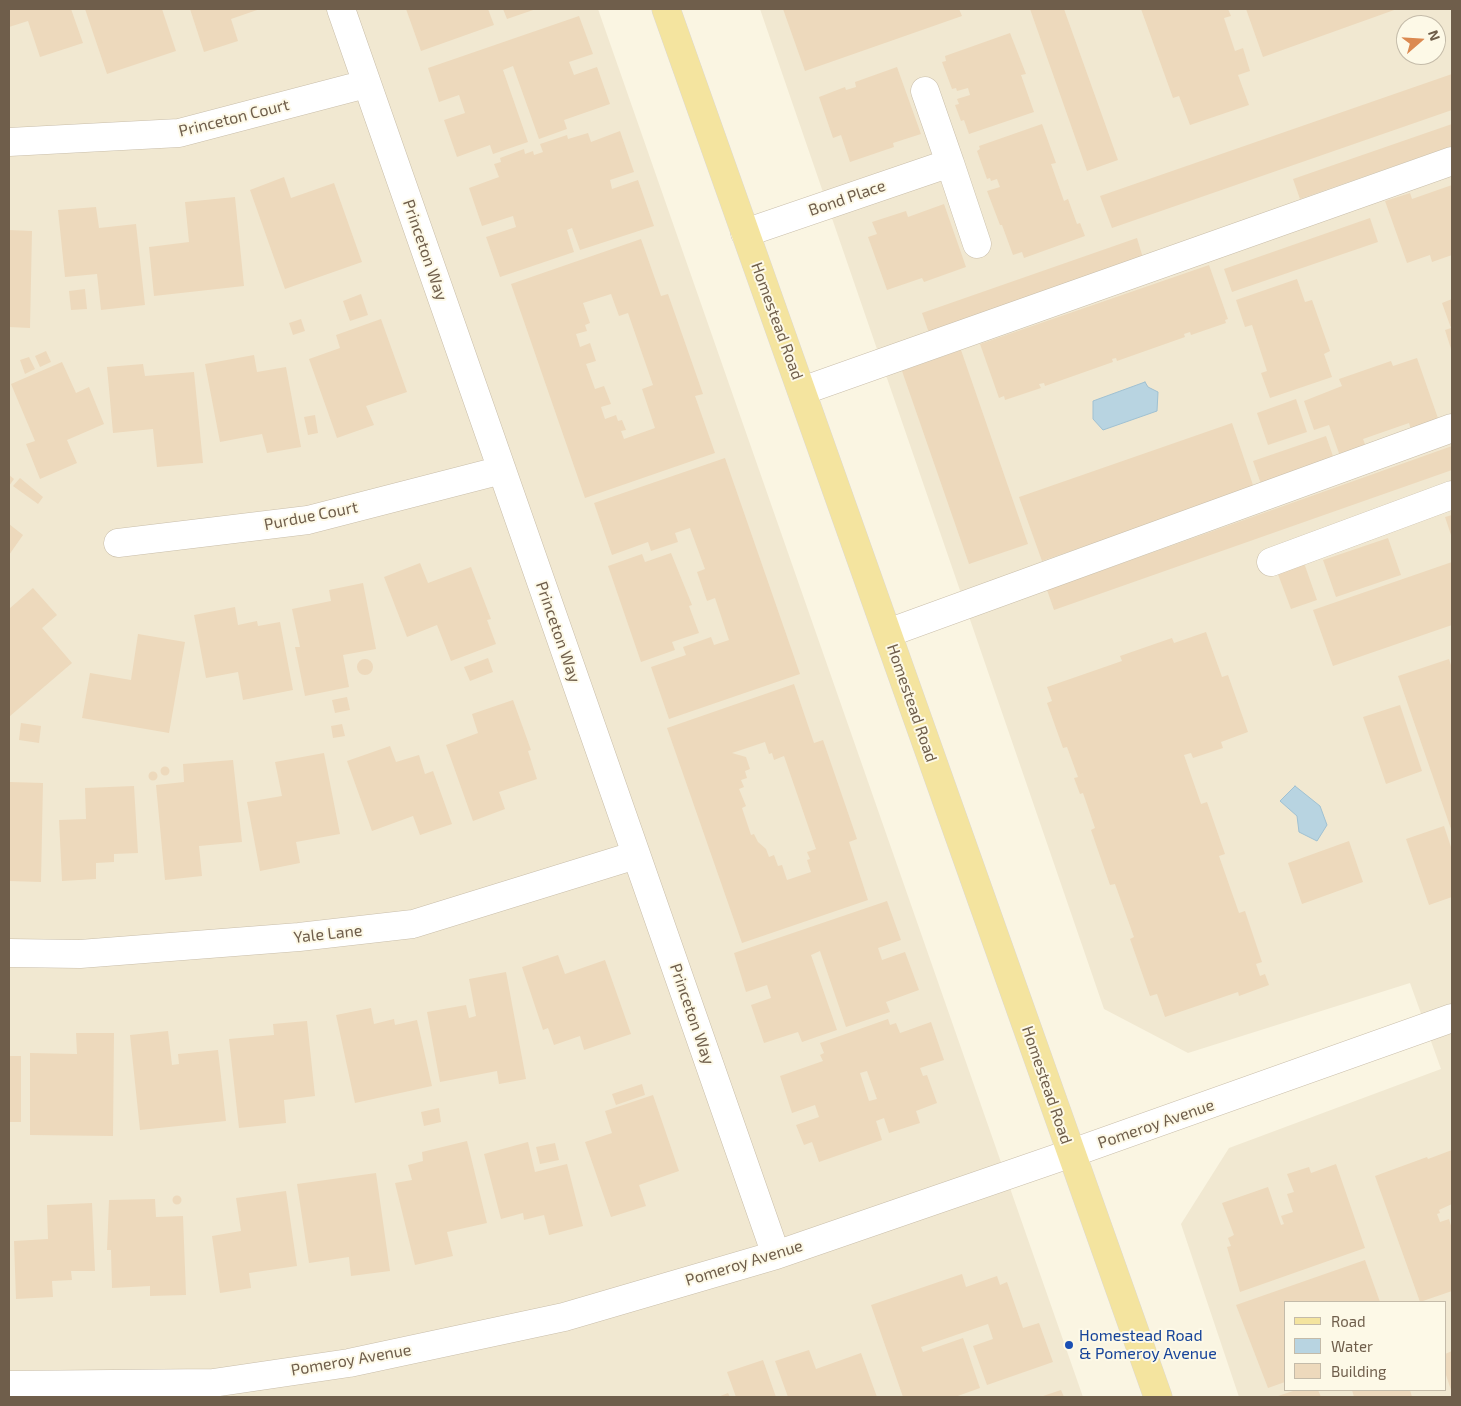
<!DOCTYPE html>
<style>
body{margin:0}
#map{position:relative;width:1461px;height:1406px;overflow:hidden;background:#faf5e2;font-family:"Exo 2",sans-serif}
canvas{display:block}
.frame{position:absolute;inset:0;border:10px solid #6f5e4b;pointer-events:none}
.legend{position:absolute;left:1284px;top:1301px;width:162px;height:90px;box-sizing:border-box;background:#fdf9e7;border:1px solid #c4bba9;margin:0;padding:6px 9px;list-style:none;font-size:15px;color:#6f5e4b}
.legend li{display:flex;align-items:center;gap:10px;height:25px}
.legend b{width:25px;border:1px solid #c4bba9}
.north{position:absolute;left:1396px;top:15px;width:50px;height:50px;box-sizing:border-box;background:#fdf9e7;border:1px solid #c4bba9;border-radius:50%;rotate:71deg;font-size:14px;font-weight:700;line-height:20px;text-align:center;color:#6f5e4b}
.north::after{content:'';display:block;margin:auto;width:18px;height:22px;background:#db8950;clip-path:polygon(50% 0,100% 100%,50% 72%,0 100%)}
</style>
<div id="map">
<canvas width="1461" height="1406"></canvas>
<div class="frame"></div>
<ul class="legend">
<li><b style="height:6px;background:#f4e49f"></b>Road</li>
<li><b style="height:14px;background:#b8d4e1"></b>Water</li>
<li><b style="height:14px;background:#edd9bc"></b>Building</li>
</ul>
<div class="north">N</div>
</div>
<script>
const g = document.querySelector('canvas').getContext('2d');
g.lineJoin = 'round';
function paint(path, color) { g.fillStyle = color; g.fill(path, 'evenodd'); }
const shape = rows => new Path2D(rows.map(r => 'M' + r).join(''));
function trace(path, color, width, dash) { g.strokeStyle = color; g.lineWidth = width; g.lineCap = dash ? 'butt' : 'round'; g.setLineDash(dash || []); g.stroke(path); }
function label(font, color, halo, rows, align = 'center') {
  g.font = font + ' "Exo 2",sans-serif'; g.lineWidth = 4; g.setLineDash([]); g.textBaseline = 'middle'; g.strokeStyle = halo; g.fillStyle = color; for (const [text, x, y, turn = 0] of rows) {
    g.save(); g.translate(x, y); g.rotate((+turn || 0) * Math.PI / 180); g.textAlign = isNaN(turn) ? turn : align; if (halo) g.strokeText(text, 0, 0); g.fillText(text, 0, 0); g.restore();
  }
}
paint(shape([
 [9,9,598,9,1083,1397,9,1397],
 [760,9,1452,9,1452,1397,1239,1397,1181,1224,1229,1148,1441,1069,1410,983,1188,1053,1104,1009],
 [1406,25,1436,25,1436,55,1406,55],
 [1285,1302,1445,1302,1445,1390,1285,1390]
]), '#f1e8d1');
const water = shape([
 [1145,382,1148,387,1158,392,1157,411,1103,430,1093,419,1093,401,1145,382],
 [1295,786,1320,806,1327,825,1317,841,1299,832,1297,816,1280,801,1295,786]
]);
paint(water, '#b8d4e1');
trace(water, '#a0c1d2', 1);
paint(shape([
 [9,9,71,9,83,43,40,57,28,21,9,27],
 [85,9,162,9,176,51,107,74],
 [190,9,260,9,231,19,238,41,204,52],
 [406,9,488,9,494,25,421,51],
 [503,9,536,9,507,19],
 [783,9,959,9,962,16,805,71],
 [1030,9,1064,9,1118,160,1087,171],
 [1141,9,1228,9,1231,16,1224,18,1235,51,1243,48,1250,71,1238,75,1249,105,1190,125,1179,96,1173,98],
 [1246,9,1397,9,1263,57],
 [579,16,593,54,569,62,574,75,597,67,610,104,564,120,567,129,539,139,513,66,503,70,528,142,493,154,490,145,457,157,444,120,465,113,459,95,439,102,428,68],
 [1010,33,1026,74,1021,75,1034,112,969,134,964,120,961,121,955,105,959,104,957,99,970,95,968,88,957,91,956,88,952,89,942,62,946,61,945,56],
 [897,67,921,134,893,143,894,147,850,162,841,135,833,138,819,97,845,87,846,90,856,87,855,82],
 [1452,74,1452,110,1112,228,1100,196],
 [1042,124,1056,163,1051,164,1064,201,1068,199,1077,224,1080,223,1085,236,1024,258,1022,252,1013,255,1002,225,1000,225,987,191,1000,187,997,179,991,181,990,178,987,179,977,151,980,149,979,146],
 [1452,124,1452,146,1300,199,1293,179],
 [620,131,634,172,610,180,612,189,638,180,654,226,580,250,572,228,567,230,574,252,500,277,486,237,516,227,513,216,482,226,469,188,499,177,494,164,501,162,500,158,524,149,525,154,533,151,534,155,543,152,540,144,567,135,568,139,588,133,591,142],
 [284,177,291,198,334,183,362,262,285,289,250,190],
 [1452,185,1452,255,1432,262,1430,255,1407,263,1385,201,1410,193,1412,199],
 [235,197,244,286,154,296,149,247,189,242,185,202],
 [944,204,966,267,924,282,922,278,887,290,868,237,877,234,872,222,906,211,908,217],
 [96,207,99,228,136,224,145,305,101,310,97,274,65,277,58,210],
 [1370,218,1378,242,1232,292,1224,269],
 [9,230,32,231,30,328,9,327],
 [1137,238,1143,258,929,333,922,313],
 [641,239,661,296,668,294,703,394,695,396,715,453,585,498,511,284],
 [611,294,619,316,628,313,653,385,642,389,655,428,624,439,621,431,626,430,622,420,618,421,616,415,605,419,601,407,611,404,604,386,595,389,586,364,596,361,590,343,580,347,576,334,587,331,585,325,590,323,583,303],
 [1209,265,1228,319,1225,320,1226,323,1191,335,1190,332,1184,334,1185,337,1117,361,1116,358,1112,359,1113,362,1045,386,1044,383,1039,384,1041,388,1005,400,1004,396,999,398,980,344],
 [1297,279,1305,302,1312,300,1330,351,1324,354,1332,377,1270,398,1261,373,1267,371,1252,325,1245,327,1236,300],
 [85,289,87,309,71,310,69,291],
 [361,294,368,315,350,321,343,301],
 [1452,299,1452,352,1445,330,1451,328,1442,303],
 [301,319,305,331,293,335,289,323],
 [381,319,407,392,366,406,374,425,337,438,309,359,340,348,336,335],
 [961,350,1028,544,969,564,902,371],
 [46,351,51,362,40,367,35,356],
 [254,355,257,372,286,367,301,447,267,453,262,434,220,442,205,364],
 [29,357,35,369,25,374,20,360],
 [1417,358,1440,424,1412,433,1409,423,1363,439,1366,447,1340,456,1329,425,1314,430,1304,401,1342,386,1339,379,1391,361,1393,366],
 [62,362,76,393,89,387,104,424,67,440,77,463,40,479,26,444,35,441,11,384],
 [143,364,145,376,194,372,203,463,157,467,153,429,113,433,107,367],
 [1296,399,1307,432,1268,445,1257,413],
 [315,415,318,433,308,435,304,417],
 [1232,423,1254,488,1042,561,1019,497],
 [1326,436,1334,459,1261,484,1253,461],
 [1452,446,1452,470,1054,610,1047,590],
 [725,458,800,674,669,719,651,667,686,655,683,647,711,637,714,645,729,640,715,598,707,601,697,572,705,569,690,528,675,533,678,542,651,551,648,542,612,555,594,503],
 [9,475,14,479,9,486],
 [20,478,43,497,38,504,13,486],
 [1452,515,1452,538,1445,517],
 [9,524,23,535,9,555],
 [1388,538,1401,575,1336,597,1323,560],
 [671,553,692,605,689,606,699,633,672,642,675,650,641,662,608,566,642,554,645,562],
 [1303,560,1317,600,1291,609,1276,569],
 [1452,562,1452,625,1333,666,1313,610],
 [420,563,428,583,471,567,491,619,487,620,496,644,451,661,437,625,407,637,384,577],
 [363,583,376,649,343,655,349,687,305,696,295,647,300,647,292,609,331,601,329,590],
 [33,588,57,615,42,628,72,663,10,716,9,609],
 [235,607,238,625,257,621,258,626,280,622,293,690,243,700,238,672,206,678,194,615],
 [1206,632,1222,677,1228,675,1248,732,1221,742,1223,748,1193,758,1191,753,1184,755,1201,804,1207,802,1225,854,1219,856,1239,913,1245,911,1262,962,1256,964,1260,976,1265,974,1269,985,1239,996,1238,992,1165,1017,1157,994,1150,996,1130,939,1134,937,1115,884,1110,885,1091,830,1095,828,1083,793,1080,794,1074,778,1078,777,1067,747,1063,748,1047,703,1052,701,1047,687,1122,661,1120,656,1172,638,1174,643],
 [138,634,185,642,169,733,82,718,90,673,131,680],
 [488,658,493,672,470,681,464,667],
 [1449,659,1452,668,1452,832,1398,676],
 '357 667a8 8 0 1 1 16 0a8 8 0 1 1-16 0Z',
 [794,684,814,743,823,740,857,839,849,842,868,900,742,943,667,728],
 [765,742,769,754,772,753,774,760,784,756,816,849,807,852,810,859,807,860,811,872,787,880,782,865,778,866,774,855,769,857,766,849,758,842,754,834,751,835,742,808,746,806,739,789,744,787,741,780,747,778,745,771,750,769,746,757,732,753],
 [347,697,350,710,335,713,332,700],
 [513,700,531,750,528,751,537,779,499,792,505,809,473,821,446,745,478,733,472,714],
 [1400,705,1422,771,1386,784,1363,717],
 [21,723,41,726,39,743,19,740],
 [342,724,345,736,333,738,331,726],
 [390,746,396,762,419,755,425,774,433,771,452,824,420,835,413,816,372,831,347,761],
 [324,753,340,834,296,842,300,863,260,871,247,802,282,796,275,762],
 [233,760,242,842,199,846,202,876,165,880,156,785,184,782,183,764],
 '160.5 771a4.5 4.5 0 1 1 9 0a4.5 4.5 0 1 1-9 0Z',
 '148.5 776a4.5 4.5 0 1 1 9 0a4.5 4.5 0 1 1-9 0Z',
 [9,782,43,783,41,882,9,881],
 [134,786,138,853,114,854,114,862,96,863,96,879,62,881,59,820,86,819,85,788],
 [1444,826,1452,850,1452,897,1429,905,1406,839],
 [1349,841,1363,882,1302,904,1288,863],
 [887,901,901,940,878,948,882,960,905,952,919,990,886,1002,890,1012,846,1027,820,951,811,955,837,1030,802,1042,798,1032,764,1043,751,1005,771,998,767,985,746,992,734,953],
 [558,955,565,974,605,960,631,1034,584,1050,580,1036,554,1045,548,1028,543,1030,522,967],
 [506,972,526,1079,499,1084,497,1071,440,1082,427,1012,466,1005,469,1018,476,1016,469,979],
 [371,1008,374,1024,394,1019,395,1025,417,1020,432,1086,355,1103,336,1015],
 [888,1019,890,1025,896,1023,900,1033,931,1022,944,1060,920,1068,923,1076,927,1075,937,1103,916,1111,920,1123,889,1133,884,1118,876,1121,882,1140,819,1162,812,1142,804,1145,796,1125,819,1117,815,1105,792,1113,780,1076,823,1061,820,1055,824,1053,820,1043],
 [867,1071,877,1099,869,1101,860,1073],
 [307,1021,315,1096,284,1100,286,1123,239,1128,229,1039,274,1035,273,1024],
 [168,1031,172,1065,179,1064,178,1054,218,1050,226,1121,140,1130,130,1035],
 [76,1033,114,1033,113,1136,30,1135,30,1053,77,1054],
 [9,1056,21,1056,21,1122,9,1122],
 [642,1084,645,1095,616,1105,612,1094],
 [653,1095,679,1171,639,1185,646,1206,611,1217,585,1142,612,1133,605,1111],
 [439,1108,441,1122,424,1126,421,1112],
 [467,1141,487,1223,447,1232,453,1256,415,1265,395,1183,412,1180,408,1165,423,1161,422,1152],
 [528,1142,535,1172,567,1164,583,1226,549,1235,544,1215,524,1220,523,1213,501,1219,484,1154],
 [555,1143,559,1160,540,1164,536,1147],
 [1452,1150,1452,1204,1439,1210,1440,1213,1437,1214,1440,1222,1449,1219,1452,1229,1452,1291,1420,1302,1375,1176,1427,1157,1428,1159],
 [1336,1164,1365,1248,1240,1292,1227,1247,1231,1246,1228,1238,1234,1235,1222,1203,1268,1187,1281,1225,1284,1224,1281,1216,1293,1212,1287,1194,1294,1192,1287,1174,1309,1167,1311,1173],
 [376,1173,390,1271,351,1276,349,1257,309,1263,297,1184],
 [286,1191,297,1266,249,1273,251,1288,220,1293,212,1236,241,1231,236,1198],
 '172.5 1200a4.5 4.5 0 1 1 9 0a4.5 4.5 0 1 1-9 0Z',
 [155,1199,156,1217,183,1216,186,1295,150,1296,150,1286,112,1288,111,1250,107,1250,109,1200],
 [92,1203,95,1271,71,1271,72,1280,52,1281,53,1297,16,1299,14,1241,48,1239,47,1205],
 [1365,1260,1380,1302,1285,1302,1285,1382,1268,1388,1236,1305],
 [962,1274,966,1287,997,1276,1000,1285,1007,1282,1023,1328,1039,1323,1053,1362,987,1385,973,1346,993,1339,988,1324,921,1347,923,1352,963,1338,980,1388,955,1397,903,1397,871,1305],
 [809,1350,816,1369,861,1353,877,1397,788,1397,775,1361],
 [1452,1351,1452,1393,1445,1372,1445,1354],
 [763,1360,776,1397,736,1397,727,1372],
 [1061,1390,1064,1397,1040,1397],
 [1296,1390,1318,1390,1321,1397,1275,1397],
 [1352,1390,1410,1390,1412,1397,1354,1397],
 [728,1393,730,1397,718,1397]
]), '#edd9bc');
const minor = shape([
 [341,9,776,1255],
 [9,142,179,133,366,84],
 [950,163,977,244],
 [745,233,950,163,925,91],
 [802,391,1452,161],
 [118,543,308,520,502,470],
 [1271,562,1452,495],
 [888,633,1452,428],
 [9,953,80,954,299,937,413,924,636,855],
 [9,1385,213,1383,349,1363,564,1317,776,1255,1072,1153,1452,1018]
]);
const major = shape([
 [666,9,1158,1397]
]);
trace(minor, '#c9beaa', 29);
trace(major, '#dcd8d4', 29);
trace(minor, '#fff', 28);
trace(major, '#f4e49f', 28);
for (const [x, y, r, color] of [
 [1069,1345,5,"#1a4fb4"]
]) { const dot = new Path2D(); dot.arc(x, y, r, 0, 2 * Math.PI); g.fillStyle = color; g.fill(dot); trace(dot, '#fdf9e7', 2); }
label('16px', '#6f5e4b', '#fdf9e7', [
 ["Princeton Court",234,118,-14],
 ["Bond Place",847,198,-19],
 ["Princeton Way",425,250,71],
 ["Homestead Road",777,321,70],
 ["Purdue Court",311,516,-11],
 ["Princeton Way",558,632,71],
 ["Homestead Road",912,703,71],
 ["Yale Lane",328,934,-6],
 ["Princeton Way",692,1014,71],
 ["Homestead Road",1047,1085,71],
 ["Pomeroy Avenue",1156,1124,-19],
 ["Pomeroy Avenue",744,1263,-17],
 ["Pomeroy Avenue",351,1360,-10]
]);
label('16px', '#164399', '#fdf9e7', [
 ["Homestead Road",1079,1336],
 ["& Pomeroy Avenue",1079,1354]
], 'left');
</script>
